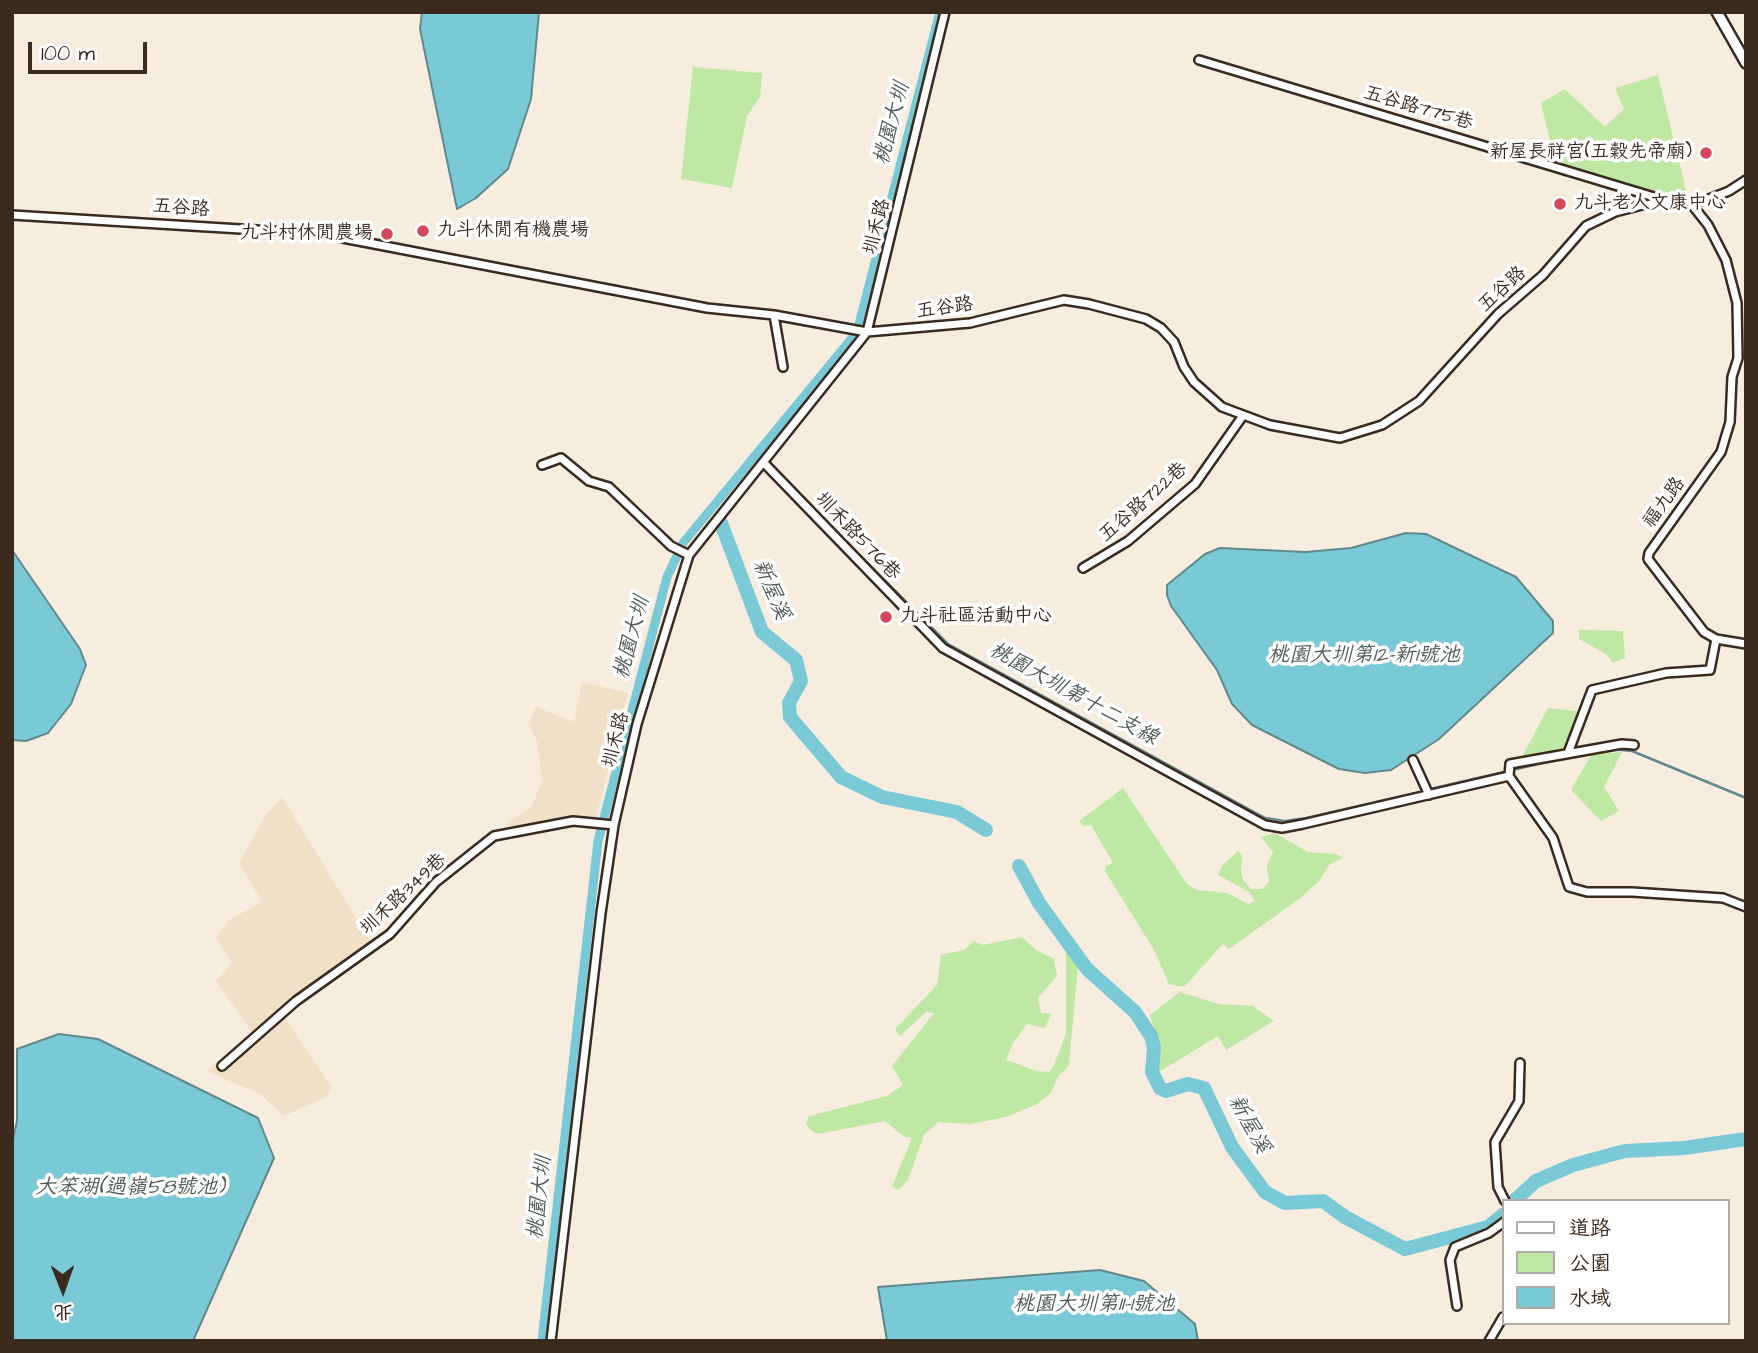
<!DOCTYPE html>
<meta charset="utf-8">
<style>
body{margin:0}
#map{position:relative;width:1758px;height:1353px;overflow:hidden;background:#f6eddf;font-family:"Architects Daughter","LXGW WenKai TC",sans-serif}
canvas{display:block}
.frame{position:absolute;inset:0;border:14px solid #3b2a1e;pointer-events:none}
.legend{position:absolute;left:1502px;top:1199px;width:228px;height:126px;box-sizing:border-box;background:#fff;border:2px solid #b1aaa5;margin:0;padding:9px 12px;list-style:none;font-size:21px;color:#3b2a1e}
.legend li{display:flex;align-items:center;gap:14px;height:35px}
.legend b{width:35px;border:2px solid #b1aaa5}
.north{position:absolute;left:28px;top:1255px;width:70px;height:70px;-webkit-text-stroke:5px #fff;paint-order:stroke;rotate:179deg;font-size:19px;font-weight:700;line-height:28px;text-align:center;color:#3b2a1e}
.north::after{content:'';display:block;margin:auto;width:24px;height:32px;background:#3b2a1e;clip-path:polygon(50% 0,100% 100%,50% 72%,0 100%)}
.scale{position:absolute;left:28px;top:42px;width:119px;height:32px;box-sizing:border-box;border:4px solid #3b2a1e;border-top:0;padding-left:9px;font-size:21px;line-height:24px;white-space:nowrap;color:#3b2a1e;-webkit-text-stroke:5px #fff;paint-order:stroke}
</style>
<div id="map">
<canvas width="1758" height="1353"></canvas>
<div class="frame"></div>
<ul class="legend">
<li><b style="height:9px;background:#fff"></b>道路</li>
<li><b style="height:19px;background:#bfe8a4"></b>公園</li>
<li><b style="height:19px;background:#7ac9d6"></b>水域</li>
</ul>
<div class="north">北</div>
<div class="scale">100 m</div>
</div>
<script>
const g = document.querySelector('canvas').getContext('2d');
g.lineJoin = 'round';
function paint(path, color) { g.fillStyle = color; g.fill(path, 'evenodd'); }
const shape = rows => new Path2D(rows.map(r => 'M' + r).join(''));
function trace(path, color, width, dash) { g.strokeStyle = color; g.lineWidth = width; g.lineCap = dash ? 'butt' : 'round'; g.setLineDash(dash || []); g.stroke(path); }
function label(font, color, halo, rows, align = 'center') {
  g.font = font + ' "Architects Daughter","LXGW WenKai TC",sans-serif'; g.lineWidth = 7; g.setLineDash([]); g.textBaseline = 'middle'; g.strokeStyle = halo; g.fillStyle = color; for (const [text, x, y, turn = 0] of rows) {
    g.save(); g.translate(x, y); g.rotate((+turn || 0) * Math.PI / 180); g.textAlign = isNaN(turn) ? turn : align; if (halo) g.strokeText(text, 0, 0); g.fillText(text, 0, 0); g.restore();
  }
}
paint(shape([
 [582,682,628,693,596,818,560,818,509,828,507,824,532,806,542,781,537,742,529,723,536,707,574,722],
 [282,797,371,942,281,1013,331,1086,328,1096,284,1116,260,1094,207,1071,252,1032,216,981,232,963,216,938,229,920,262,902,239,863,264,818]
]), '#f0e0c8');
paint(shape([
 [693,67,762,73,760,97,747,116,732,188,681,179],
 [1658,75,1688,199,1659,195,1556,166,1541,103,1565,89,1605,127,1624,109,1615,88],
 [1579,630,1623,631,1625,658,1613,663,1606,654,1579,639],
 [1548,708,1584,712,1571,746,1527,757,1523,755],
 [1622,752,1604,787,1619,811,1601,821,1571,790,1591,755],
 [1123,788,1187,884,1197,890,1227,893,1248,904,1255,901,1249,892,1218,875,1222,866,1238,851,1242,856,1241,873,1244,881,1251,889,1262,889,1269,882,1267,866,1273,852,1261,837,1275,833,1308,852,1336,854,1343,858,1330,864,1318,882,1299,899,1229,949,1223,944,1185,986,1176,986,1169,984,1154,950,1105,871,1106,866,1113,863,1091,825,1084,826,1079,821],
 [1022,937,1036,950,1054,959,1057,976,1038,998,1041,1013,1051,1014,1045,1028,1027,1024,1013,1043,1006,1060,1037,1071,1049,1072,1054,1065,1066,1034,1066,952,1078,965,1069,1065,1057,1078,1051,1093,1037,1104,1006,1117,970,1124,938,1122,924,1135,908,1180,898,1190,892,1186,912,1138,904,1137,885,1121,818,1134,809,1129,806,1123,809,1116,887,1096,903,1085,892,1066,934,1013,926,1012,900,1036,895,1029,937,985,941,955,964,950,974,941,983,945],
 [1180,992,1219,1004,1253,1006,1274,1021,1226,1050,1218,1036,1159,1072,1160,1047,1150,1015]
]), '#bfe8a4');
const water = shape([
 [422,12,539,12,531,99,508,169,476,198,457,209,420,29,422,12],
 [1406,533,1426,534,1516,577,1553,621,1553,633,1439,739,1391,770,1365,773,1339,769,1252,725,1232,704,1217,670,1171,606,1167,595,1167,585,1205,554,1220,548,1306,552,1351,548,1406,533],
 [12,550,80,649,86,665,71,704,48,733,26,741,12,740,12,550],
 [59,1034,98,1039,258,1118,274,1158,193,1341,12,1341,12,1143,17,1121,17,1049,59,1034],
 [1100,1270,1144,1281,1195,1324,1198,1341,887,1341,878,1287,1100,1270]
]);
paint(water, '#7ac9d6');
trace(water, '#61898c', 2);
trace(shape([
 [773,468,948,644,1265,818,1285,821,1306,818,1420,792],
 [1611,749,1632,751,1746,798],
 [1430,789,1573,756]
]), '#61898c', 2.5);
trace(shape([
 [542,1341,598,841,667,577,683,543,857,332,940,12]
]), '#7ac9d6', 9);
trace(shape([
 [721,523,762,632,796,660,801,681,789,703,790,717,841,777,882,797,957,812,986,830],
 [1019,866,1039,903,1087,969,1135,1012,1151,1036,1154,1048,1152,1072,1160,1088,1166,1091,1188,1084,1204,1088,1232,1147,1265,1192,1285,1203,1323,1201,1345,1217,1405,1249,1488,1227,1504,1214],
 [1514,1201,1536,1181,1573,1165,1625,1151,1684,1148,1746,1139]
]), '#7ac9d6', 14);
const minor = shape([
 [1199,60,1664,200],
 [1689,201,1708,225,1726,260,1737,303,1738,358,1732,377,1730,422,1721,452,1649,553,1648,559,1704,632,1716,639,1746,644],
 [12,215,322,234,707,308,774,315,867,332,970,323,1064,300,1089,304,1146,319,1161,328,1174,342,1184,367,1194,382,1222,407,1270,425,1340,438,1382,425,1419,401,1498,314,1543,275,1586,226,1615,212,1642,205,1706,200,1729,191,1746,180],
 [774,315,783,367],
 [764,463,943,648,1265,825,1282,828,1303,824,1509,776],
 [542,465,561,458,589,481,609,487,671,546,689,555],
 [1083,568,1128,541,1195,484,1242,417],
 [1568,753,1592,690,1666,673,1710,670,1716,639],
 [1413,760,1429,795],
 [1509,776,1553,838,1569,887,1587,892,1632,892,1723,898,1746,907],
 [1509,776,1510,764,1622,744,1634,745],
 [222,1066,296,1001,390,934,436,882,494,836,573,821,614,825],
 [1505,1201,1498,1187,1495,1142,1519,1101,1520,1063],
 [1457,1306,1450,1260,1455,1247,1489,1233,1504,1222],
 [551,1341,601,913,614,825,637,724,689,555,867,332,945,12],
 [1489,1341,1503,1317]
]);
const tertiary = shape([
 [1717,12,1746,63]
]);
trace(minor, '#3b2a1e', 12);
trace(tertiary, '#3b2a1e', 14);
trace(minor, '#fff', 7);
trace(tertiary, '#fff', 9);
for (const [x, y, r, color] of [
 [1706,153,7,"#d1495b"],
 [1560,204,7,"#d1495b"],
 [423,231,7,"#d1495b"],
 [387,234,7,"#d1495b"],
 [886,617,7,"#d1495b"]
]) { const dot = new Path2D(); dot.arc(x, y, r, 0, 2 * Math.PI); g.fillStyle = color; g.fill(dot); trace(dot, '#fff', 2.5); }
label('19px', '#3b2a1e', '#fff', [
 ["五谷路775巷",1418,109,16],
 ["五谷路",181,209,4],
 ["圳禾路",878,227,-76],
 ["五谷路",1503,290,-43],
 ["五谷路",945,309,-8],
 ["五谷路722巷",1144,503,-41],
 ["福九路",1665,503,-54],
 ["圳禾路576巷",857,537,46],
 ["圳禾路",617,740,-76],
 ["圳禾路349巷",404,895,-43]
]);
label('19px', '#3b2a1e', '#fff', [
 ["新屋長祥宮(五穀先帝廟)",1692,153,"right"],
 ["九斗老人文康中心",1574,204],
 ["九斗休閒有機農場",437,231],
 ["九斗村休閒農場",373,234,"right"],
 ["九斗社區活動中心",900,617]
], 'left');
label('italic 21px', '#4e5a55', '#fff', [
 ["桃園大圳",893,124,-75],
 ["新屋溪",770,590,67],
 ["桃園大圳",633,638,-75],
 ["桃園大圳第12-新1號池",1364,657],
 ["桃園大圳第十二支線",1073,695,29],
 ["新屋溪",1248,1125,61],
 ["大笨湖(過嶺58號池)",130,1189],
 ["桃園大圳",541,1198,-84],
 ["桃園大圳第11-1號池",1094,1306]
]);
</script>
